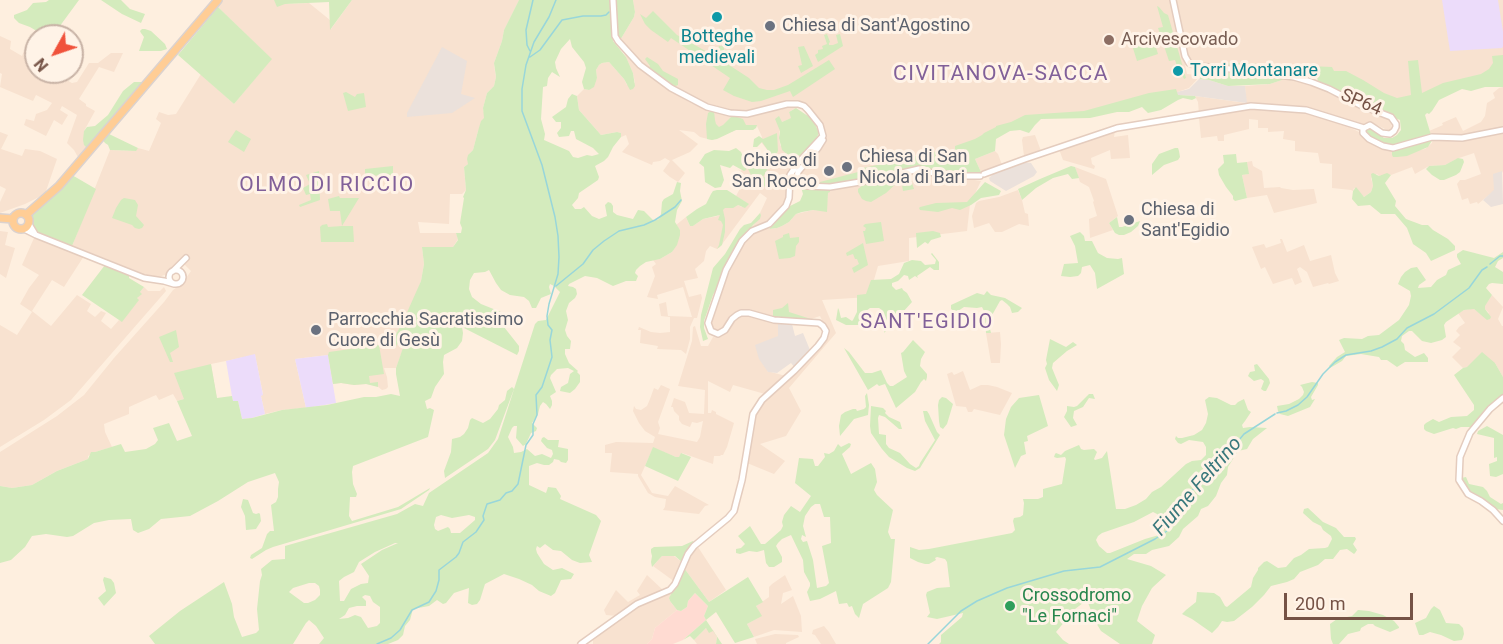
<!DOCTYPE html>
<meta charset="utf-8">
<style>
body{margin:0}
#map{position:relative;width:1503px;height:644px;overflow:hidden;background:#feefdf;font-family:Roboto,sans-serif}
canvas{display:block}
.north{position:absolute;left:24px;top:24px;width:60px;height:60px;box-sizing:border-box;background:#fff3e7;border:2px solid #c8b3a6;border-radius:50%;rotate:230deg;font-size:16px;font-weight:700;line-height:24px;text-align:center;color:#755245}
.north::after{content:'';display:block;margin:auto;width:21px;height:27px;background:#f0523b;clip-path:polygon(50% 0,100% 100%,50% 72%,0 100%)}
.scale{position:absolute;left:1284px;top:593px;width:129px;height:27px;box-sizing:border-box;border:3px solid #755245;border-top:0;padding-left:8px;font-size:18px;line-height:21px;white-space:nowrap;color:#755245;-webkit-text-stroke:4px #fff3e7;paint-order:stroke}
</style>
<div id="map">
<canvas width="1503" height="644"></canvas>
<div class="north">N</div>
<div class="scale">200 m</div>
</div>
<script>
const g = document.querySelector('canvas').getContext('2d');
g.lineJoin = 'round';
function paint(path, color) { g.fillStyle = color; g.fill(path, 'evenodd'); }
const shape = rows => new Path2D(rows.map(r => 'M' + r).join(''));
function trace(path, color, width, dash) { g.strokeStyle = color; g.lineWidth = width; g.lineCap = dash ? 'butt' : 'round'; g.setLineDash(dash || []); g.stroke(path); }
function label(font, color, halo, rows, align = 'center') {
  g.font = font + ' Roboto,sans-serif'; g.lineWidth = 6; g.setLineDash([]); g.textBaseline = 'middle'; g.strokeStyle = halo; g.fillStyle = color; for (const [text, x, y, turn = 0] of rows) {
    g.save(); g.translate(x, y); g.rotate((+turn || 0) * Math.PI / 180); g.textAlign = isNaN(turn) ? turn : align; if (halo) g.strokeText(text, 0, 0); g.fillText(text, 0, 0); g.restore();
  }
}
paint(shape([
 [223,0,282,0,285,4,309,3,330,20,331,29,352,0,519,0,504,30,502,41,494,63,495,72,496,77,494,86,487,93,483,108,485,118,478,131,473,150,470,153,468,164,464,167,466,190,462,194,450,194,449,224,418,222,420,233,456,233,458,239,453,247,422,247,424,264,421,281,406,324,403,323,396,334,383,342,396,346,396,344,405,344,396,368,384,368,387,377,388,387,386,389,382,390,376,385,366,384,354,385,341,383,333,384,328,355,295,359,306,408,282,410,265,414,261,396,263,394,255,355,211,364,217,399,184,399,177,401,173,394,159,400,156,395,129,407,129,414,104,424,105,432,112,447,95,452,88,456,88,459,57,471,32,485,12,488,0,486,0,452,57,416,84,395,114,358,164,302,173,290,182,284,191,271,181,261,167,274,159,277,151,277,99,256,72,246,110,150,135,151,138,148,149,151,161,123,156,119,159,112,168,115,176,114,201,74,234,104,271,59,218,7],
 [633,0,1171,0,1187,74,1196,75,1202,73,1201,62,1193,62,1188,58,1175,0,1503,0,1503,65,1484,78,1396,102,1307,70,1203,73,1189,88,1172,94,1091,113,1028,120,955,150,820,184,810,185,804,182,801,174,825,133,803,103,795,101,751,110,739,111,729,109,703,102,669,84,648,70,619,42,634,17,635,12],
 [0,36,11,41,10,49,22,56,24,51,36,57,36,72,62,72,61,77,72,83,77,82,89,63,98,63,111,53,123,53,114,72,99,67,79,99,86,104,86,106,95,111,84,131,89,147,79,159,74,150,67,143,77,115,62,106,60,110,68,115,62,125,54,120,46,136,24,125,26,119,34,121,36,114,47,110,52,103,36,95,33,101,0,87,2,74,0,73],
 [624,53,658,83,691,103,703,108,730,116,741,117,793,107,798,109,794,109,789,112,792,118,782,122,779,134,780,145,792,158,794,160,798,159,790,170,786,177,787,195,784,205,781,210,766,222,749,231,761,215,760,213,767,198,760,193,720,247,717,249,710,246,706,251,704,261,695,269,698,278,684,281,689,297,701,294,702,298,697,318,694,318,690,327,690,339,686,354,681,350,657,349,658,346,640,343,641,330,638,330,639,327,651,332,660,333,670,332,670,317,661,316,659,304,666,302,668,316,692,317,683,287,657,295,658,299,647,297,655,276,652,267,656,264,653,260,660,259,672,252,680,230,676,225,686,217,690,226,693,226,703,219,718,216,724,208,738,205,742,207,748,204,736,196,746,177,738,169,741,171,746,163,753,164,761,162,768,157,769,152,761,142,762,137,757,126,753,130,736,130,712,140,700,137,694,132,679,130,698,144,690,152,672,160,685,173,678,182,670,177,663,171,670,161,665,158,660,161,653,162,652,165,622,152,629,144,626,135,621,137,621,133,617,132,601,135,579,110,577,96,584,89,589,90,597,78,596,70,599,65,602,63,609,62,624,79,627,85,635,83,633,73],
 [1285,79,1300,82,1320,88,1374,115,1388,119,1392,124,1391,129,1389,131,1371,122,1358,125,1319,112,1296,107,1273,104,1254,104,1199,114,1198,102,1195,96,1246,103,1245,86,1270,84],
 [1503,87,1503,128,1461,136,1431,135,1429,131,1443,125,1442,123,1456,117,1463,131,1481,122,1485,116,1487,103,1495,98,1493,93,1499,88],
 [1250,108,1308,112,1345,125,1359,132,1369,142,1380,148,1392,151,1392,155,1425,149,1432,143,1433,139,1503,132,1503,173,1503,171,1495,190,1478,204,1477,202,1470,204,1468,198,1462,200,1457,184,1460,180,1465,180,1481,174,1474,153,1459,158,1445,165,1429,166,1415,174,1412,167,1391,175,1389,174,1379,176,1377,174,1371,178,1373,186,1371,192,1364,197,1354,188,1353,191,1351,190,1332,188,1332,164,1320,163,1318,153,1295,151,1295,141,1283,139,1284,131,1268,132,1268,128,1258,128,1258,120,1249,119,1249,129,1224,135,1224,141,1218,141,1217,136,1201,138,1199,118],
 [1115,131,1114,137,1128,135,1130,158,1111,159,1110,150,1091,158,1092,164,1095,166,1094,169,1063,160,1059,149],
 [0,132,8,135,1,149,22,156,25,149,40,151,57,159,45,194,25,204,0,213,0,202,6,189,0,186],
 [1035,135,1041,151,1024,156,1022,140,1023,137],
 [995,151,998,154,1002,165,981,172,975,159],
 [1252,161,1253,166,1262,171,1264,188,1280,187,1281,188,1293,190,1314,189,1317,203,1274,213,1267,195,1247,198,1242,175,1248,174,1247,162],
 [1075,167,1106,179,1118,216,1109,223,1113,230,1090,238,1089,219,1097,216,1093,202,1094,201,1089,187,1080,182],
 [925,172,981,181,970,204,967,231,909,238,909,261,878,266,869,297,822,300,836,333,789,388,801,411,786,436,760,444,785,461,774,474,747,463,754,423,757,412,760,406,812,356,829,335,820,316,811,319,774,318,748,311,732,316,720,331,719,332,711,330,711,321,726,279,743,246,750,236,754,232,768,227,769,229,777,228,782,226,789,222,796,214,813,210,826,211,828,193,830,190,827,189],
 [1018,190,1022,200,1025,213,1028,214,1029,226,1019,224,1002,232,995,232,989,223,974,228,972,216,976,203,979,201,999,197],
 [0,231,8,232,5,245,15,248,6,278,0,274],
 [34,238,84,256,64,287,52,280,32,311,51,326,77,295,91,304,87,311,95,317,101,311,106,313,101,321,111,329,119,320,122,321,138,300,137,298,140,292,144,287,148,291,160,291,164,287,166,291,71,400,44,420,0,447,0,325,17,335,32,312,20,304,29,288,39,275,22,265],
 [1280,239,1282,239,1287,252,1304,245,1310,261,1331,255,1335,273,1339,281,1329,284,1328,283,1313,287,1307,272,1300,267,1297,269,1302,282,1295,285,1292,278,1273,284,1265,267,1261,269,1252,247,1264,244,1266,248,1281,243],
 [1492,295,1503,307,1498,319,1502,326,1503,326,1503,377,1495,363,1463,368,1452,357,1461,348,1453,342,1460,335,1456,331,1459,327,1465,323,1458,313,1464,310,1470,309,1474,309,1482,315,1489,313,1485,309,1485,305],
 [742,315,778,324,778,336,767,371,786,376,765,394,733,385,730,392,708,381,708,413,711,413,712,410,716,412,716,414,734,423,727,447,723,455,721,455,720,456,714,456,713,464,682,453,679,457,676,457,653,448,641,475,652,493,668,496,675,486,709,505,705,506,699,514,663,510,665,507,666,499,655,497,648,493,638,476,638,474,610,472,612,453,605,453,605,445,616,442,653,443,655,437,645,431,639,423,633,411,634,406,636,409,641,410,647,406,650,399,654,388,658,390,661,385,670,389,658,422,660,428,658,434,697,442,700,437,703,421,697,423,692,422,690,427,682,424,679,420,679,416,674,411,673,407,671,407,674,398,685,402,689,413,704,414,705,390,678,386,692,341,693,327,695,326,701,346,708,346,713,337,718,338,723,336,735,319],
 [1000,332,1001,344,1000,363,991,363,986,333],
 [963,371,970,390,981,385,988,385,997,387,1012,393,1000,415,974,409,972,412,968,412,966,407,956,406,947,374,952,372,954,375],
 [698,547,726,590,709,602,684,568,692,555],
 [662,556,674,556,683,563,675,582,653,566],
 [647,575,664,591,617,616,606,615,604,610,616,590,628,602,640,595,637,591],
 [785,575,792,590,783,593,781,604,793,596,801,616,802,632,774,630,754,637,747,624,761,616,756,606,769,597,769,587,772,584],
 [674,589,669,598,670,601,677,610,655,628,652,639,647,644,593,644,593,640,637,607],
 [824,626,829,632,836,644,821,644,815,635,812,634,813,630],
 [706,628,713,630,717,637,716,644,697,644,694,640],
 [775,634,798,635,799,637,786,643,786,644,757,644,755,639]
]), '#f8e2d0');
paint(shape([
 [695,593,708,606,704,616,706,620,683,640,673,644,647,644,652,639,655,628,677,610,681,611,687,607,688,601]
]), '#ffdbd2');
paint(shape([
 [442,47,467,61,461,94,475,98,452,113,407,117,407,113],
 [1200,78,1201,79,1209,80,1228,86,1245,86,1247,103,1195,96,1177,95,1177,92,1189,89],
 [1024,162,1031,163,1037,172,1034,176,1006,191,990,181,989,178,994,173],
 [1502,171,1503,204,1491,207,1483,200,1494,190,1493,174],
 [778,324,792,324,795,336,803,333,810,350,795,368,791,363,777,373,768,372,759,359,755,345,778,336]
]), '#ebe1db');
paint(shape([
 [1442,0,1498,0,1503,32,1503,46,1502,48,1450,51],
 [255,354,263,395,261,396,265,414,252,418,242,419,238,401,233,402,226,361],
 [328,355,336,403,306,408,295,359]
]), '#ecdcfa');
paint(shape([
 [49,0,79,0,54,34,56,36,45,36,30,27,19,23,14,18,14,15,27,10,33,3,46,2],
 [101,0,121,0,130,9,145,14,141,23,122,14],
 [274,0,352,0,330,30,329,2,285,4,277,7],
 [519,0,610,0,613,41,626,57,633,73,635,86,633,89,630,90,624,79,609,62,602,63,599,65,596,70,597,78,594,87,589,90,584,89,582,82,586,68,584,62,572,47,570,39,561,49,555,62,556,68,560,77,552,72,548,78,547,86,543,87,541,119,545,134,544,140,569,151,573,157,578,158,587,155,592,156,599,154,593,148,576,139,574,131,571,131,569,136,559,137,557,133,561,128,561,122,556,122,552,117,566,107,568,99,572,94,577,96,579,110,601,135,617,132,621,133,621,137,613,147,608,157,604,161,595,166,599,177,598,180,579,193,578,198,572,205,575,209,581,209,584,207,592,216,599,219,607,216,605,205,608,202,611,203,613,206,613,212,617,215,633,219,638,210,644,211,654,221,659,219,661,214,662,202,664,199,673,194,677,182,681,183,680,191,682,201,677,210,675,222,680,230,680,235,677,245,672,252,660,259,646,262,640,266,636,270,635,273,638,276,636,281,626,281,613,286,597,278,585,276,569,284,568,286,573,287,576,289,577,294,575,298,569,303,566,311,568,320,565,330,567,336,571,341,570,349,565,349,565,354,569,363,578,371,577,372,580,375,580,382,575,389,570,393,560,391,561,387,568,383,570,374,574,371,568,368,557,369,551,375,550,378,556,392,550,396,552,401,552,405,550,409,546,404,543,402,540,406,538,414,532,423,537,428,536,431,531,433,526,444,523,446,516,438,517,426,514,426,512,428,508,437,513,447,514,453,521,452,527,449,535,456,542,454,551,458,553,454,552,450,547,448,541,441,542,438,544,437,548,440,559,440,558,447,568,449,568,460,566,463,561,462,559,460,554,459,553,462,549,465,544,465,537,463,529,466,529,485,546,493,548,487,556,488,561,496,560,499,596,515,601,521,590,552,589,555,592,562,580,563,572,560,561,551,553,550,545,544,540,548,537,546,536,549,537,553,544,564,553,570,562,568,574,574,571,579,561,580,555,593,551,596,539,591,532,585,519,579,504,574,485,584,480,600,477,604,472,605,468,603,469,588,454,593,446,603,443,604,437,600,429,606,413,609,410,620,405,626,403,635,398,640,388,644,319,644,324,638,316,626,309,620,306,623,293,644,155,644,149,636,180,611,224,582,232,604,234,617,242,637,256,633,259,630,257,609,260,581,262,575,261,569,272,560,285,559,285,546,397,514,415,504,423,506,429,493,488,453,498,439,535,324,538,321,546,320,560,292,554,286,550,284,549,287,551,294,541,298,536,308,532,308,529,301,524,297,510,295,501,290,496,283,489,270,485,272,474,273,470,280,469,289,472,297,481,304,501,312,507,319,507,325,504,327,519,346,519,351,517,355,462,327,463,333,462,341,457,348,444,355,443,362,444,374,435,387,431,398,425,401,427,409,430,408,434,410,428,437,353,466,352,472,353,484,357,494,356,497,350,497,349,516,352,521,398,507,430,488,429,490,401,509,273,547,266,550,252,559,250,558,251,555,262,548,267,534,270,531,274,531,271,505,276,502,278,497,278,489,279,482,275,473,248,482,218,501,190,516,161,519,149,529,138,533,133,530,131,519,109,520,94,523,73,536,67,537,46,534,32,536,25,547,11,560,0,563,0,486,12,488,32,485,57,471,88,459,91,452,95,452,121,444,125,452,146,449,155,444,158,440,153,428,169,423,177,441,192,436,177,401,184,399,174,373,211,364,217,398,232,396,233,401,238,401,242,419,252,418,282,410,327,405,364,397,376,397,391,394,400,396,396,374,396,368,404,345,397,344,396,347,383,343,396,334,403,322,406,323,408,318,405,317,421,281,424,264,422,247,453,247,458,240,456,233,461,233,462,228,460,223,464,198,463,197,466,190,464,167,468,164,467,159,468,155,473,150,478,131,481,121,484,118,483,108,487,93,494,86,496,77,494,63,502,41,504,30],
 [441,515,452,518,469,515,475,517,475,520,460,533,451,533,450,529,448,527,438,531,435,529,434,525,436,517],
 [395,543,398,543,382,550,361,564,369,576,368,583,361,584,351,589,344,601,340,601,339,581,344,577,354,572,359,562,375,552],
 [309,583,315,583,319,586,320,590,320,595,315,600,308,603,304,603,289,592,293,588],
 [365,595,370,596,373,602,380,607,380,623,377,626,368,628,361,617,355,615,348,618,339,619,345,615,349,608,357,606,366,606,366,601,362,597],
 [615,0,633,0,635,12,634,17,619,42,618,38],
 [1157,6,1159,7,1164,13,1168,15,1186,78,1184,79,1179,69,1178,69,1175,60,1169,61,1158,28,1163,27],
 [218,7,272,59,234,104,178,55],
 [653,11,677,35,727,63,718,56,719,53,717,52,719,46,724,46,724,50,728,50,727,55,734,57,729,65,749,78,759,88,767,90,774,90,788,85,829,60,835,69,793,97,790,91,761,101,752,102,734,96,723,90,730,78,671,38,668,42,651,30,645,24,640,14,646,18],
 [142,29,145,29,151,31,165,44,167,49,161,51,139,51,144,37,141,33,140,31],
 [827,34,830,42,829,43,829,45,833,45,838,43,836,35,840,34,843,46,818,62,815,55,818,53,818,50,823,49,822,46,827,44,824,35],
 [1153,38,1158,54,1137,61,1132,45],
 [804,46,813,66,801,73,798,66,802,65,798,47],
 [1503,55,1503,87,1485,87,1471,91,1462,89,1439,100,1432,111,1429,114,1427,113,1425,115,1431,135,1396,147,1386,145,1374,139,1367,132,1367,129,1372,129,1384,138,1392,138,1397,135,1401,130,1400,120,1359,104,1318,83,1317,76,1314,74,1309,72,1295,77,1247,68,1211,66,1212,64,1215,64,1240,63,1332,67,1334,71,1346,71,1363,80,1384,93,1397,98,1411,95,1408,61,1418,60,1422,93,1443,83,1481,74,1489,69,1493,63,1492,56],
 [647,57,658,64,663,71,678,79,678,85,673,87,648,70,650,66,645,59],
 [1203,71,1217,71,1285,79,1270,84,1228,86,1209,80,1200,79,1200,74],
 [134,82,144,82,89,147,86,147,84,145,83,140,84,131,87,127,95,126,108,115,123,91],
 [1176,89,1178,95,1195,96,1196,98,1192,100,1183,98,1178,100,1161,110,1148,113,1142,107,1129,112,1117,112,1090,118,1041,119,1035,125,1029,133,1020,130,1010,131,996,139,995,151,975,159,981,172,962,175,919,169,888,176,820,186,820,182,858,172,859,169,938,151,953,150,955,149,955,146,975,139,982,135,984,133,996,127,996,126,1011,122,1025,115,1084,111,1149,93],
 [346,92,355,97,357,94,364,93,366,107,348,111,343,93],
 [796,108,808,116,814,122,819,133,815,141,798,159,794,160,782,150,779,138,780,131,775,119,779,116,782,122,791,118,789,112],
 [711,111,714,111,715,120,716,124,719,127,723,125,731,117,734,116,743,119,746,125,757,125,756,128,753,130,736,130,717,139,712,140,707,139,706,124,708,113],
 [236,130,251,139,244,152,228,142],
 [777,133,778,151,763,177,774,179,769,184,760,189,756,185,747,167,746,170,744,171,733,165,730,168,720,165,724,180,721,187,715,188,705,182,704,167,699,163,705,154,714,150,729,151,736,148,741,152,746,163,753,164,761,162,768,157,769,152,762,142,757,147,753,147,754,139,759,136,763,139],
 [109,134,138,148,136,151,110,150,108,145,105,143,102,139],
 [1433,139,1428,147,1407,156,1397,157,1393,157,1392,155,1392,151],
 [1175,148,1178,148,1179,151,1180,157,1178,160,1164,165,1152,175,1152,164,1159,154],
 [1236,154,1237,163,1247,162,1249,174,1242,175,1247,198,1235,201,1233,199,1233,196,1226,187,1219,175,1218,169,1224,163,1223,155],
 [1458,158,1463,159,1464,162,1460,172,1456,175,1444,180,1440,180,1432,175,1426,169,1429,166,1445,165],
 [393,166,393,175,365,176,365,169],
 [1071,166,1075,167,1079,178,1072,179,1068,174,1053,178,1036,188,1022,200,1018,189,1040,179],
 [319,171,320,200,300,207,299,205,311,200,310,194,306,195,303,188,310,184,306,175],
 [1373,173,1379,176,1387,173,1391,175,1385,183,1396,201,1395,206,1406,219,1422,225,1428,225,1433,230,1448,239,1455,246,1455,250,1431,261,1426,253,1413,244,1407,228,1395,214,1381,214,1370,205,1358,206,1352,199,1353,191,1356,187,1364,197,1371,192,1373,186,1371,174],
 [72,175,96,189,72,246,36,232,32,225,31,219,33,213,53,197],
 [907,178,911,180,914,189,903,191,901,179,886,193,871,202,866,201,862,199,858,192,858,189,863,185,875,182],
 [985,182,1001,191,999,195,981,198,971,205,960,210,952,208,938,212,920,210,919,208,920,207,936,203,967,202],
 [801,187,816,189,827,189,830,190,830,192,828,193,827,212,813,210,802,212,796,214,789,222,782,226,777,228,769,229,790,206,800,201,803,194],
 [717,190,727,190,749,204,745,208,738,205,733,208,725,208,723,210,725,219,725,232,722,245,717,249,719,245,723,225,721,221,718,220,720,215,703,219,693,226,690,226,686,217,697,209,706,204,711,194,713,191],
 [339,196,340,198,359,198,342,226,353,226,354,242,321,242,320,227,322,225,327,224,328,227,342,226,340,211,330,211,328,199],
 [124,198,135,200,138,205,136,216,144,225,142,228,139,229,135,228,132,225,112,218,116,208,121,200],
 [760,213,761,215,760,219,753,225,742,240,713,295,704,321,704,328,708,339,703,341,700,327,701,315,713,268,725,254,740,229,744,225,751,223],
 [1117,217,1119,227,1122,227,1140,221,1138,226,1131,232,1124,235,1119,235,1115,233,1109,223],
 [881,222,884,241,866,244,863,231,865,231,866,228,863,226,865,224],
 [933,231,940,233,941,237,931,240,928,244,925,242,917,248,916,233],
 [1080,232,1084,236,1085,241,1092,241,1098,253,1107,258,1118,259,1122,258,1124,274,1097,289,1095,273,1090,265,1082,267,1081,273,1078,276,1070,277,1061,276,1064,264,1078,263,1075,246,1070,236],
 [789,233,790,238,799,237,799,242,796,246,795,256,790,258,779,259,775,241,783,237,783,235],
 [863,243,868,265,854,273,852,268,859,264,857,259,855,259,853,254,847,256,846,253],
 [1463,250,1494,258,1503,252,1503,258,1498,261,1495,267,1503,272,1503,284,1492,283,1489,284,1486,288,1492,295,1485,306,1485,309,1491,317,1490,319,1487,320,1474,309,1464,310,1446,322,1444,325,1446,337,1442,340,1431,343,1422,341,1412,331,1409,331,1402,336,1401,341,1404,344,1405,350,1415,357,1424,353,1428,358,1428,362,1405,362,1397,367,1387,360,1381,360,1379,357,1361,354,1346,356,1342,361,1330,368,1329,366,1337,357,1345,352,1339,340,1344,338,1362,339,1368,336,1379,335,1399,320,1409,305,1411,296,1410,291,1398,284,1401,277,1405,272,1411,268,1417,267,1426,280,1419,285,1418,288,1431,287,1437,280,1446,275,1448,270,1461,264,1457,257,1457,254],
 [932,253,939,262,939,270,934,270,930,267,917,276,918,278,915,276,909,280,908,276,904,275,898,281,892,283,892,286,896,290,902,288,903,290,907,293,912,302,884,333,887,322,882,310,879,308,870,308,866,311,867,319,864,325,846,325,836,320,838,308,839,310,841,318,846,317,852,321,853,320,857,312,857,295,866,294,871,280,891,279,899,274,904,263,912,260,921,261,925,265,935,264,936,260,931,254],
 [105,265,129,276,129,278,144,287,140,292,142,294,137,298,139,300,122,322,82,295],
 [987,291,991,295,1005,298,1022,308,1018,312,1012,313,1010,307,1007,304,1002,300,1000,301,991,317,987,317,991,333,986,333,985,313,982,307,977,308,964,307,958,311,954,311,951,309,951,305,977,293,984,295],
 [788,303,789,312,811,319,774,318,773,317,773,310,782,308],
 [176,330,179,347,170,353,173,362,170,362,159,337],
 [1050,339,1066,347,1073,342,1077,345,1067,351,1053,363,1052,368,1059,385,1057,391,1049,380,1045,368,1047,364,1046,360],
 [913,340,925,352,921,359,920,366,927,374,927,377,926,381,924,379,921,382,915,392,896,408,885,384,879,386,877,384,868,390,844,348,849,352,865,373,872,373,881,370,887,383,890,386,893,386,907,377,904,371,901,353,903,352],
 [379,345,384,374,369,376,370,383,378,382,378,387,366,384,354,385,341,383,333,384,328,355,329,352],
 [1482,352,1495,363,1503,377,1503,396,1472,427,1461,427,1456,429,1453,428,1434,434,1426,431,1424,429,1424,425,1426,423,1433,419,1439,422,1451,417,1467,416,1474,410,1474,405,1454,375,1463,368,1467,367],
 [1257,364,1269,379,1270,383,1266,391,1264,391,1261,389,1264,381,1261,379,1254,381,1248,376,1250,372,1255,371,1254,365],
 [1312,382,1318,383,1318,385,1311,397,1312,400,1315,399,1310,407,1288,416,1280,414,1278,411,1277,406,1289,404,1299,399,1303,395,1304,392,1302,387,1300,385],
 [512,387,514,389,495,440,488,449,445,478,444,471,451,452,452,439,460,437,464,434,468,428,470,420,472,418,483,423,490,419,498,409,499,405,505,400,507,391],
 [867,393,869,405,868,415,854,419,840,436,839,426,841,415,845,412,853,409,856,409,857,411,864,409,866,407,865,396],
 [1089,394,1093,394,1095,399,1089,398,1083,407,1074,411,1073,418,1077,425,1071,427,1064,417,1067,411,1067,406,1074,407,1077,406],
 [1039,395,1048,426,1027,436,1028,441,1024,442,1026,454,1021,456,1015,468,1004,435,1006,419,1011,407,1019,398],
 [942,397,946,398,953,404,947,424,943,429,940,427,939,421,938,405,939,400],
 [1209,397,1217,398,1231,405,1235,405,1238,402,1244,399,1248,410,1251,412,1245,421,1242,425,1243,428,1250,427,1267,428,1253,439,1247,449,1238,451,1228,467,1227,475,1221,483,1216,496,1208,506,1201,509,1198,516,1183,529,1179,537,1169,546,1152,550,1146,554,1134,554,1127,559,1151,566,1166,575,1152,588,1142,606,1137,621,1155,635,1152,644,1120,644,1101,631,1095,621,1087,600,1075,609,1056,632,1063,640,1069,644,939,644,941,642,941,635,962,617,963,613,937,619,927,617,930,613,926,595,927,592,937,588,950,587,947,562,945,559,937,557,935,558,936,560,929,564,925,564,918,562,910,558,910,547,919,550,929,549,1012,533,1015,530,1013,521,1014,518,1020,517,1023,515,1024,503,1023,499,1038,499,1043,497,1043,489,1062,484,1066,459,1065,457,1057,458,1054,457,1055,454,1056,453,1061,455,1065,451,1079,445,1081,449,1084,450,1094,449,1097,452,1094,459,1095,460,1102,458,1107,451,1116,509,1125,509,1136,505,1146,499,1152,492,1161,487,1186,464,1192,461,1201,460,1206,455,1206,447,1203,442,1189,440,1181,444,1178,443,1175,439,1176,436,1178,438,1182,438,1194,435,1202,430,1206,423,1208,414,1205,400],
 [1153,512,1157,514,1164,523,1164,530,1159,535,1145,539,1110,553,1107,553,1099,546,1096,540,1098,536,1102,533,1134,522],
 [871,406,883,408,886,411,885,413,889,417,900,422,902,429,899,429,885,417,879,415,878,418,879,434,886,435,886,444,889,448,900,453,910,464,916,468,919,466,920,463,935,440,925,421,923,411,927,411,929,414,937,432,940,435,920,468,915,471,907,468,889,457,882,449,871,433,870,426],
 [1487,426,1503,435,1503,474,1496,477,1490,476,1489,464,1497,461,1497,457,1494,458,1494,438,1477,434,1478,431],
 [849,443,851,444,850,447,842,454,851,474,871,463,875,469,877,482,874,490,877,495,893,510,888,532,891,539,895,539,891,582,888,588,863,604,859,618,855,614,852,606,849,607,847,603,839,604,836,591,820,599,810,601,807,592,810,586,810,583,804,572,803,560,791,535,782,539,778,543,776,546,782,557,782,562,774,567,769,567,766,563,764,550,757,552,749,551,740,554,736,553,736,549,741,548,745,544,738,536,750,526,761,544,765,544,781,530,783,526,782,522,784,515,791,506,800,512,811,496,795,483,799,458,813,459,815,466,818,466,825,457,824,453,829,454,834,451,838,444,841,447],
 [815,504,820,504,824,517,830,517,831,543,822,546,829,583,826,586,817,588,813,560,807,541,803,542,801,539,802,535,806,537,803,526,805,516,811,507],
 [653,447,676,457,679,457,681,453,691,457,678,481,645,466],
 [1466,477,1469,484,1483,487,1487,491,1490,497,1501,504,1503,503,1503,510,1495,509,1470,493,1461,480,1461,478],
 [243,499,248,500,253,513,256,514,259,513,260,514,261,521,256,529,246,530,245,516,241,507],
 [1308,508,1323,522,1336,528,1344,537,1355,537,1356,539,1353,544,1357,550,1355,553,1354,554,1347,549,1340,550,1333,559,1325,559,1318,565,1300,572,1294,579,1287,582,1271,586,1264,595,1252,607,1234,621,1227,622,1222,621,1218,627,1212,633,1192,619,1182,614,1186,610,1196,602,1197,592,1214,593,1220,597,1225,606,1227,607,1251,587,1253,578,1258,570,1258,568,1264,562,1267,561,1278,568,1286,567,1294,558,1301,555,1309,549,1325,548,1328,547,1332,539,1331,536,1323,530,1321,526,1313,522,1303,513,1304,509],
 [693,541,694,543,683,563,675,556,662,556,652,567,651,562,652,556,651,552,651,549,654,547,682,546],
 [684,568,709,602,748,577,763,602,756,606,762,616,747,624,754,637,735,643,716,612,706,620,722,644,716,644,717,637,713,631,709,633,706,628,694,640,690,636,683,640,706,620,704,616,708,606,695,593,688,601,687,607,681,611,677,610,670,601,669,598],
 [104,577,111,579,114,583,116,593,104,606,98,598,106,591,103,580],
 [1434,606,1440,610,1446,623,1459,624,1463,628,1464,634,1462,640,1454,641,1441,635,1430,632,1423,635,1419,635,1415,623,1426,618,1431,609],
 [1358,610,1369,611,1383,615,1394,621,1399,627,1399,628,1390,632,1375,626,1373,624,1368,624,1361,628,1360,631,1348,634,1339,644,1333,644,1331,639,1330,624,1337,619,1352,616]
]), '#d4ebbd');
trace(shape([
 [530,51,527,45,526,30,533,0],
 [530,57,540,50,562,20,583,16,601,16,606,15,609,12],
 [1490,264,1500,256,1503,256],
 [556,286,583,264,593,250,604,241,619,231,644,225,655,220,675,207,681,200],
 [1277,413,1286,411,1298,405,1307,397,1323,374,1335,362,1346,355,1371,351,1382,347,1397,339,1407,328,1434,314,1469,288,1482,270,1487,267],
 [377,644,391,638,400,630,412,610,429,602,436,591,439,580,439,570,456,557,459,553,463,542,476,532,484,520,483,516,487,504,500,500,506,493,512,491,518,484,526,445,533,435,533,424,537,415,536,395,542,387,552,357,550,340,552,330,548,325,547,316,549,304,558,274,559,257,558,236,555,217,542,165,522,111,522,89,526,65,534,42,549,17,556,0],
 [928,644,961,611,977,601,1007,588,1064,571,1100,567,1155,539,1167,531,1174,520,1179,511,1182,501,1234,446,1244,434,1275,414]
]), '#98d6da', 1.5);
const minor = shape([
 [1173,0,1185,56,1189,63,1197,66,1222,68,1294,77,1311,82,1329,89,1360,105,1391,117,1396,124,1396,127,1394,131,1390,134,1382,133,1370,125,1364,128,1363,130,1363,133,1369,139,1383,146,1393,148,1432,137,1462,138,1503,130],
 [823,140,818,148,798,172,797,177,800,182,807,186,830,187,872,180,919,169,927,172,962,176,980,176],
 [984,174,1025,159,1117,128,1251,106,1306,110,1364,128],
 [29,224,35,234],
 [24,229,36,235,144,278,164,281,174,284],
 '169 277a7 7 0 1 1 14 0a7 7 0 1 1-14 0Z',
 [173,271,186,258],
 [1503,398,1490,409,1470,433,1460,457,1459,480,1468,494,1481,501,1493,510,1503,521],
 [581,644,637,604,670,590,675,584,688,554,694,546,728,518,734,511,736,503,742,480,753,414,762,400,794,371,818,346,824,338,826,331,823,326,819,323,774,320,749,313,741,313,737,315,732,319,725,330,718,334,711,331,708,323,726,270,742,241,752,231,769,224,786,206,789,198,790,175,798,163,823,136,820,125,808,110,804,106,798,104,787,104,747,114,730,113,707,107,671,88,640,65,618,41,615,36,613,0]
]);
const major = shape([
 '13 221a8 8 0 1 1 16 0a8 8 0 1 1-16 0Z',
 [26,215,59,186,218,0],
 [0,218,13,219]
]);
trace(minor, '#e4ccbe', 8);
trace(major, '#dbd2cf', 10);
trace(minor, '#fff', 5);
trace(major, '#ffcd95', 7);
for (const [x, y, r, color] of [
 [717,17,6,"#0f9aa8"],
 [770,26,6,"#6b7280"],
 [1109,40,6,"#8d6e63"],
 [1178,71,6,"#0f9aa8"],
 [847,167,6,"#6b7280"],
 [829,171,6,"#6b7280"],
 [1129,220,6,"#6b7280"],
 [316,330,6,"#6b7280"],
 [1010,606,6,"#2e9e5b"]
]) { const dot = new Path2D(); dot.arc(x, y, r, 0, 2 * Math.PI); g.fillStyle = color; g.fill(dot); trace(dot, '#fff3e7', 2); }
label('18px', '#5b616d', '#fff3e7', [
 ["Chiesa di Sant'Agostino",782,26],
 ["Chiesa di San",859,157],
 ["Nicola di Bari",859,178],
 ["Chiesa di",817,161,"right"],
 ["San Rocco",817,182,"right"],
 ["Chiesa di",1141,210],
 ["Sant'Egidio",1141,231],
 ["Parrocchia Sacratissimo",328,320],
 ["Cuore di Gesù",328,341]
], 'left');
label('18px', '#0d838f', '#fff3e7', [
 ["Botteghe",717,37],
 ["medievali",717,58],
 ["Torri Montanare",1190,71,"left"]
]);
label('18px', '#785e54', '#fff3e7', [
 ["Arcivescovado",1121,40]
], 'left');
label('18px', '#755245', '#fff3e7', [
 ["SP64",1361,103,23]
]);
label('18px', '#27864d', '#fff3e7', [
 ["Crossodromo",1022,596],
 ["\"Le Fornaci\"",1022,617]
], 'left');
g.letterSpacing = '1.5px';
label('20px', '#816099', '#fff3e7', [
 ["SANT'EGIDIO",927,323]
]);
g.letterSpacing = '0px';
label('italic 20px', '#39787c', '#fff3e7', [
 ["Fiume Feltrino",1198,487,-49]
]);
g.letterSpacing = '1.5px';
label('21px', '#816099', '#fff3e7', [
 ["CIVITANOVA-SACCA",1001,75],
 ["OLMO DI RICCIO",327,186]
]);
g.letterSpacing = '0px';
</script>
